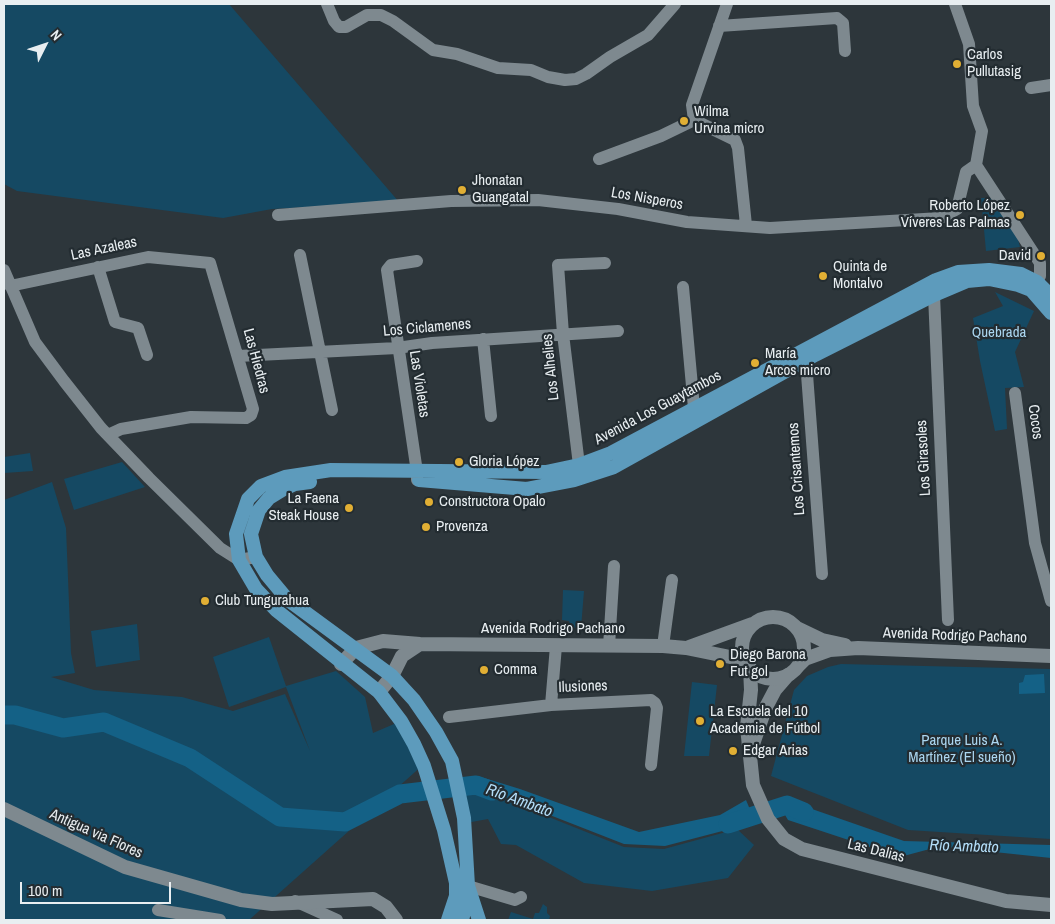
<!DOCTYPE html>
<meta charset="utf-8">
<style>
body{margin:0}
#map{position:relative;width:1055px;height:924px;overflow:hidden;background:#2d363b;font-family:"Archivo Narrow",sans-serif}
canvas{display:block}
.frame{position:absolute;inset:0;border:5px solid #e8eef1;pointer-events:none}
.north{position:absolute;left:20px;top:20px;width:50px;height:50px;-webkit-text-stroke:4px #232c31;paint-order:stroke;rotate:49deg;font-size:14px;font-weight:700;line-height:20px;text-align:center;color:#e8eef1}
.north::after{content:'';display:block;margin:auto;width:18px;height:22px;background:#e8eef1;clip-path:polygon(50% 0,100% 100%,50% 72%,0 100%)}
.scale{position:absolute;left:20px;top:882px;width:151px;height:22px;box-sizing:border-box;border:2px solid #e8eef1;border-top:0;padding-left:6px;font-size:15px;line-height:18px;white-space:nowrap;color:#e8eef1;-webkit-text-stroke:4px #232c31;paint-order:stroke}
</style>
<div id="map">
<canvas width="1055" height="924"></canvas>
<div class="frame"></div>
<div class="north">N</div>
<div class="scale">100 m</div>
</div>
<script>
const g = document.querySelector('canvas').getContext('2d');
g.lineJoin = 'round';
function paint(path, color) { g.fillStyle = color; g.fill(path, 'evenodd'); }
const shape = rows => new Path2D(rows.map(r => 'M' + r).join(''));
function trace(path, color, width, dash) { g.strokeStyle = color; g.lineWidth = width; g.lineCap = dash ? 'butt' : 'round'; g.setLineDash(dash || []); g.stroke(path); }
function label(font, color, halo, rows, align = 'center') {
  g.font = font + ' "Archivo Narrow",sans-serif'; g.lineWidth = 4.5; g.setLineDash([]); g.textBaseline = 'middle'; g.strokeStyle = halo; g.fillStyle = color; for (const [text, x, y, turn = 0] of rows) {
    g.save(); g.translate(x, y); g.rotate((+turn || 0) * Math.PI / 180); g.textAlign = isNaN(turn) ? turn : align; if (halo) g.strokeText(text, 0, 0); g.fillText(text, 0, 0); g.restore();
  }
}
paint(shape([
 [4,4,229,4,399,202,272,209,223,218,17,191,4,184],
 [981,198,993,198,1017,235,1020,247,986,251],
 [995,292,1034,311,1015,352,1024,387,1005,388,1007,429,995,431,980,361,973,318,1003,306],
 [30,453,33,471,4,473,4,457],
 [122,462,145,487,74,510,64,479],
 [52,482,66,528,71,653,75,673,51,677,94,690,182,697,233,711,285,694,310,751,286,687,229,707,213,657,269,637,286,686,336,671,365,697,373,733,401,721,424,764,249,920,4,920,4,500],
 [563,590,584,591,581,628,571,628,569,621,562,620],
 [137,624,140,660,96,667,91,631],
 [841,664,1051,669,1051,839,908,830,771,776,794,690,807,676,828,667],
 [692,682,717,685,709,756,684,756],
 [463,794,496,796,624,847,664,849,737,829,754,845,728,878,652,891,584,883,516,845,501,844,488,819,466,823],
 [543,904,547,907,547,913,550,916,549,920,508,920,511,912,533,919,535,913,539,913]
]), '#154963');
paint(shape([
 [1044,674,1045,693,1019,694,1019,683,1023,682,1025,675],
 [470,777,481,777,520,789,639,832,720,815,746,800,754,819,734,828,665,846,624,844,496,794,468,791],
 [789,801,904,841,1051,845,1051,858,947,847,926,850,900,857,788,820,778,803]
]), '#146186');
trace(shape([
 [4,715,15,715,63,728,104,722,190,758,280,817,345,822,400,794,476,785,492,791],
 [728,824,787,805,804,812]
]), '#146186', 19);
trace(shape([
 [327,4,334,21,339,27,346,27,367,15,381,15,393,21,433,50,457,54,498,68,531,70,548,77,565,80,576,79,586,74,610,57,648,35,675,4],
 [955,4,969,44,973,106,982,131,976,165],
 [719,26,837,18,843,23,845,51],
 [1031,88,1051,85],
 [694,120,735,140,738,148,746,225],
 [694,120,692,105,727,4],
 [599,159,661,136,694,120],
 [976,165,1040,263,1040,276,1031,290],
 [278,215,451,201,538,200,618,209,687,222,770,228,941,218,957,209,966,172,976,165],
 [300,255,332,410],
 [98,267,115,322,138,328,147,355],
 [4,270,35,342,64,381,101,428,149,478,220,548,239,560,256,557],
 [10,286,148,257,210,263,253,409,251,415,246,418,191,417,121,429,108,435],
 [683,287,694,408],
 [934,295,948,620],
 [483,339,491,416],
 [238,356,397,348,432,343,618,331],
 [806,361,822,574],
 [1015,393,1035,543,1051,601],
 [579,465,563,334,558,265,605,263],
 [417,480,417,472,387,270,391,265,417,261],
 [609,646,614,566],
 [663,646,672,580],
 [551,705,556,646],
 [449,717,551,705,651,700,655,703,657,708,651,765],
 [468,886,515,900,521,897],
 [295,901,337,920],
 [158,910,220,920]
]), '#7e898f', 12);
trace(shape([
 [750,668,751,690,747,727,753,785,768,819,784,839,802,849,1006,901,1051,905],
 [751,750,765,709,775,690,788,675],
 [4,809,125,867,241,900,272,904,373,899,386,907,396,920]
]), '#7e898f', 14);
trace(shape([
 '742 648a31 31 0 1 1 62 0a31 31 0 1 1-62 0Z',
 [797,628,822,640,845,645],
 [689,647,752,624],
 [341,664,356,648,383,641,420,644,663,646,686,648,745,660],
 [798,666,805,659,830,650,858,648,1051,656],
 [379,692,392,676,402,656,420,644]
]), '#7e898f', 14);
trace(shape([
 [419,480,527,489,574,480,614,467,815,355,934,295,967,281,989,279,1018,285,1031,290,1051,313],
 [310,482,295,484,282,490,269,498,259,510,251,534,256,557,267,575,287,599,392,676,414,700,436,732,452,761,464,818,468,886,479,920],
 [448,920,456,896,456,883,444,830,424,766,414,744,401,721,379,692,276,610,256,589,239,560,236,534,248,499,261,486,285,477,331,470,546,472,579,465,611,453,936,280,958,272,989,270,1021,274,1037,282,1051,296],
 [462,920,469,892]
]), '#5d9bbc', 14);
for (const [x, y, r, color] of [
 [957,64,5,"#e1af34"],
 [684,121,5,"#e1af34"],
 [462,190,5,"#e1af34"],
 [1020,215,5,"#e1af34"],
 [1041,256,5,"#e1af34"],
 [823,276,5,"#e1af34"],
 [755,363,5,"#e1af34"],
 [459,462,5,"#e1af34"],
 [429,502,5,"#e1af34"],
 [349,508,5,"#e1af34"],
 [426,527,5,"#e1af34"],
 [205,601,5,"#e1af34"],
 [720,664,5,"#e1af34"],
 [484,670,5,"#e1af34"],
 [700,721,5,"#e1af34"],
 [733,751,5,"#e1af34"]
]) { const dot = new Path2D(); dot.arc(x, y, r, 0, 2 * Math.PI); g.fillStyle = color; g.fill(dot); trace(dot, '#232c31', 2); }
label('15px', '#e8eef1', '#232c31', [
 ["Carlos",967,55],
 ["Pullutasig",967,72],
 ["Wilma",694,112],
 ["Urvina micro",694,129],
 ["Jhonatan",472,181],
 ["Guangatal",472,198],
 ["Roberto López",1010,206,"right"],
 ["Víveres Las Palmas",1010,223,"right"],
 ["David",1031,256,"right"],
 ["Quinta de",833,267],
 ["Montalvo",833,284],
 ["María",765,354],
 ["Arcos micro",765,371],
 ["Gloria López",469,462],
 ["La Faena",339,499,"right"],
 ["Steak House",339,516,"right"],
 ["Constructora Opalo",439,502],
 ["Provenza",436,527],
 ["Club Tungurahua",215,601],
 ["Diego Barona",730,655],
 ["Fut gol",730,672],
 ["Comma",494,670],
 ["La Escuela del 10",710,712],
 ["Academia de Fútbol",710,729],
 ["Edgar Arias",743,751]
], 'left');
label('15px', '#e8eef1', '#232c31', [
 ["Los Nisperos",647,199,10],
 ["Las Azaleas",104,249,-12],
 ["Los Ciclamenes",427,328,-5],
 ["Las Hiedras",256,361,75],
 ["Los Alhelies",551,367,-96],
 ["Las Violetas",419,384,81],
 ["Avenida Los Guaytambos",658,408,-28],
 ["Cocos",1035,422,82],
 ["Los Girasoles",924,458,-93],
 ["Los Crisantemos",797,469,-94],
 ["Avenida Rodrigo Pachano",553,629],
 ["Avenida Rodrigo Pachano",955,636,2],
 ["Ilusiones",583,687,-2],
 ["Antigua via Flores",96,834,24],
 ["Las Dalias",876,851,14]
]);
label('15px', '#abd6f0', '#232c31', [
 ["Quebrada",999,333],
 ["Parque Luis A.",962,741],
 ["Martínez (El sueño)",962,758]
]);
label('italic 16px', '#b3def9', '#232c31', [
 ["Río Ambato",519,801,20],
 ["Río Ambato",964,847,2]
]);
</script>
